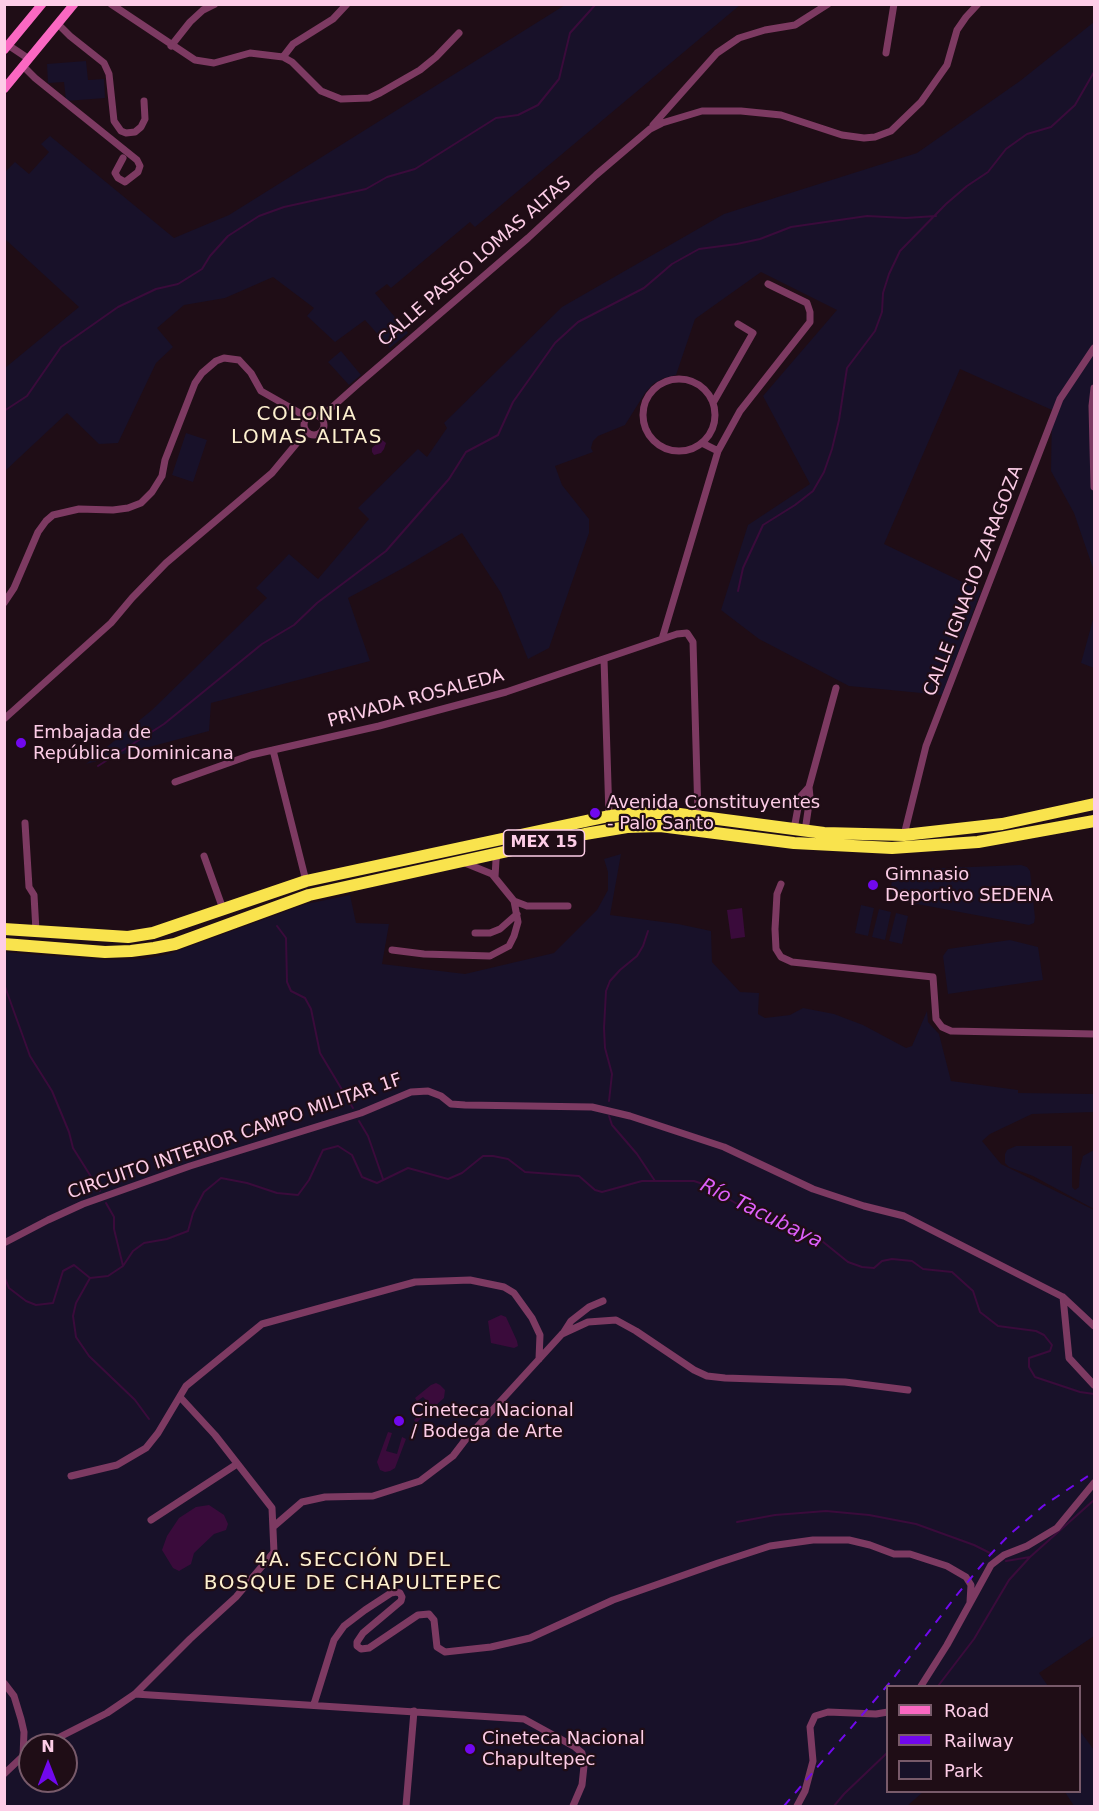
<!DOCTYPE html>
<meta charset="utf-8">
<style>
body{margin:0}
#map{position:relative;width:1099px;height:1811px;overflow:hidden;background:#1f0d16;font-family:"DejaVu Sans",sans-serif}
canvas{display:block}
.frame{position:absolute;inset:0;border:6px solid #fdcde7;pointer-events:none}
.legend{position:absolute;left:886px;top:1685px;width:195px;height:108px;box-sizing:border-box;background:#1f0d16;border:2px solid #785a6a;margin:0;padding:8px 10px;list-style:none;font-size:18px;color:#fdcde7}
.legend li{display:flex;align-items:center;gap:12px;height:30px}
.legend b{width:30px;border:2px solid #785a6a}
.north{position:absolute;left:18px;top:1733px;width:60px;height:60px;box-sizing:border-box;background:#1f0d16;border:2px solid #785a6a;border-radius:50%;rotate:0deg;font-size:16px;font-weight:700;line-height:24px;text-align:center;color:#fdcde7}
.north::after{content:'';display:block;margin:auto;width:21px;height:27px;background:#7108ee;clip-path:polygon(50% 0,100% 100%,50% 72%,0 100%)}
</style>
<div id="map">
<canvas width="1099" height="1811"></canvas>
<div class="frame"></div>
<ul class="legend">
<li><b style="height:8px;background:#fa68c2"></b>Road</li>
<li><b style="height:8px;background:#7108ee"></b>Railway</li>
<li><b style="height:16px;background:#181129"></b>Park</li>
</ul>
<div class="north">N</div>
</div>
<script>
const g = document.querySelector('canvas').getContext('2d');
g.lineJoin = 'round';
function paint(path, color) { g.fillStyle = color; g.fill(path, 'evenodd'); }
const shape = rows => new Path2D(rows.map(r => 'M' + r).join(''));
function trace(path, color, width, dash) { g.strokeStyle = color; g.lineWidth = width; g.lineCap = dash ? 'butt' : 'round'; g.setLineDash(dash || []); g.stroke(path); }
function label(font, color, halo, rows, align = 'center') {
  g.font = font + ' "DejaVu Sans",sans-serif'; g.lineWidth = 4.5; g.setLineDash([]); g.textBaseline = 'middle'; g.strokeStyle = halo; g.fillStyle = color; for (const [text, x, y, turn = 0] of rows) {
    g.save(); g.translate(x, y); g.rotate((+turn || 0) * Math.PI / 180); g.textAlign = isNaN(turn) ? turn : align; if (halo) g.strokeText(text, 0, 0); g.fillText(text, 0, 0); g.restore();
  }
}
paint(shape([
 [565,5,740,5,475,227,470,222,391,288,387,284,375,293,408,333,390,348,365,320,335,342,307,316,314,308,273,277,225,298,184,305,157,328,173,347,156,363,118,443,99,444,67,413,5,471,5,368,79,307,5,239,5,172,15,162,29,174,49,152,41,144,50,136,174,238,229,215],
 [1094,22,1094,571,1074,513,1051,471,1052,410,960,369,884,544,981,591,942,695,849,686,759,639,721,610,748,525,810,484,763,396,837,310,761,272,695,319,676,375,664,378,653,384,645,393,625,425,598,436,593,441,591,448,593,452,555,466,562,485,589,519,589,533,549,648,528,659,501,593,462,533,405,567,348,598,370,661,211,703,209,731,86,764,152,710,267,598,256,588,289,554,318,579,369,519,358,508,418,449,427,457,447,428,444,423,562,307,724,214,917,153,1020,81],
 [86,61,88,80,104,79,105,98,66,101,64,82,48,83,47,64],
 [341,351,361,375,349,385,328,362],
 [186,433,207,440,193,482,172,475],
 [1094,616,1094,668,1081,663],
 [621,854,610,915,678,924,711,931,712,962,740,992,759,993,758,1014,765,1018,790,1015,803,1008,834,1014,863,1025,906,1048,912,1046,927,1011,928,1022,939,1034,951,1081,1018,1090,1018,1093,1094,1094,1094,1112,1032,1114,990,1134,982,1141,1001,1164,1094,1210,1094,1636,1039,1673,1048,1686,888,1686,888,1792,923,1792,907,1806,5,1806,4,952,105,960,143,959,169,954,306,904,350,895,356,923,389,924,382,964,465,974,554,953,597,910,608,890,608,872,604,859],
 [30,1745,66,1745,66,1781,30,1781],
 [1021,865,1027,867,1030,871,1035,918,1034,923,1029,925,901,901,894,897,891,891,892,876,897,870],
 [861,905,874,908,868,936,855,933],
 [879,909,891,912,885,940,872,937],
 [896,913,908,916,902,944,889,941],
 [1010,940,1038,947,1043,980,948,994,943,956,948,949],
 [1016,1146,1072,1146,1072,1187,1075,1190,1079,1187,1080,1168,1083,1156,1094,1150,1094,1209,1033,1176,1009,1167,1005,1163,1005,1154,1007,1150],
 [1080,1731,1094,1750,1094,1806,1074,1806,1065,1792,1080,1792]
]), '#181129');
paint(shape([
 [381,439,386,443,384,449,381,453,374,455,372,452,372,448],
 [742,908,745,937,731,939,727,910],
 [501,1315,506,1317,517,1341,518,1346,514,1348,491,1343,488,1321],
 [436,1383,440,1385,445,1390,444,1398,416,1423,414,1420,431,1405,423,1397,417,1401,415,1398,431,1385],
 [388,1432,392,1433,386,1451,397,1454,402,1437,406,1439,395,1468,390,1471,385,1472,380,1470,377,1462],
 [209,1505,224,1515,228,1524,226,1530,214,1534,194,1553,191,1564,179,1571,173,1568,162,1550,167,1536,179,1518,196,1507]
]), '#3a0b3b');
trace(shape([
 [4,411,27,396,61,347,118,307,156,289,178,284,202,269,210,256,228,236,259,216,284,207,366,189,387,177,415,169,496,118,518,115,538,105,559,79,570,33,596,4],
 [738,591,743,568,763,525,795,505,813,491,824,472,832,449,839,420,847,368,875,331,882,312,883,293,889,274,900,251,946,204,967,186,988,172,1006,149,1027,134,1051,127,1075,105,1094,72],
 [98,766,164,724,262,644,294,625,317,603,386,551,449,479,466,452,498,435,513,402,555,343,578,322,644,288,672,264,699,249,737,244,760,239,791,227,867,216,906,218,936,216],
 [277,926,286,938,287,982,291,991,305,998,311,1009,320,1053,353,1108],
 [4,984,30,1056,52,1091,69,1132,73,1148,100,1191],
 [609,1101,612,1074,605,1048,604,1028,606,991,610,981,620,970,637,956,643,946,648,931],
 [609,1116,612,1125,637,1154,655,1181],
 [359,1121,368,1136,383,1179],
 [106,1203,114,1217,114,1229,123,1266],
 [4,1276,9,1288,26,1301,36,1305,53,1303,63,1271,74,1265,90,1278,108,1276,123,1266,133,1251,144,1243,167,1239,188,1231,193,1213,204,1192,221,1178,247,1183,277,1193,298,1195,309,1180,323,1150,338,1146,352,1155,362,1177,377,1183,408,1168,448,1179,462,1173,483,1156,493,1156,508,1159,525,1172,579,1176,595,1190,602,1192,642,1181,694,1181,703,1184,744,1208,787,1228,822,1241,848,1262,862,1267,874,1268,882,1261,892,1259,912,1261,923,1269,952,1272,973,1291,980,1312,998,1326,1036,1331,1044,1335,1052,1345,1050,1351,1029,1358,1029,1367,1035,1377,1080,1392,1094,1394],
 [90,1278,76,1303,73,1316,76,1337,89,1356,135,1400,149,1419],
 [737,1522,775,1515,826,1511,869,1515,916,1524,974,1545,992,1554],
 [1006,1561,1030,1557],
 [938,1686,974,1639,1009,1580,1030,1557,1094,1500],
 [834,1806,844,1794,888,1752]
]), '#3a0b3b', 2);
trace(shape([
 [111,4,195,60,214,63,250,53,283,57,292,62,321,91,341,99,369,98,380,93,420,70,436,57,459,33],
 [58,24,70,36,104,63,109,74,114,121,121,131,126,133,135,132,141,127,145,119,144,101],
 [8,45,29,59],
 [171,46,190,22,203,10,215,4],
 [886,53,894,4],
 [283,57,293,44,333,19,347,4],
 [23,66,35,78,137,160,140,166,138,172,125,182,118,178,115,173,123,158],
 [653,125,717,53,739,38,765,30,795,25,828,4],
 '643 415a36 36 0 1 1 72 0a36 36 0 1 1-72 0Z',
 [1094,388,1092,406,1094,487],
 [713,403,753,333,738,324],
 '304 425a10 10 0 1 1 20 0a10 10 0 1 1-20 0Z',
 [321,417,357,385,528,238,596,175,650,129,662,123,702,111,741,111,781,115,842,135,864,138,875,137,891,131,921,102,947,65,957,30,966,17,978,4],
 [702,443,718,451],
 [4,603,14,588,38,532,46,521,53,515,79,509,113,510,128,508,141,503,152,492,162,476,165,460,195,383,202,373,216,361,224,358,239,360,251,373,261,391,298,412,305,418],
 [662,639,718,451,740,411,810,322,810,312,807,303,768,284],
 [604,659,609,816],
 [4,719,111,623,132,598,166,563,272,473,306,432],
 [273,750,306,881],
 [175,782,251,755,379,726,506,692,677,634,687,633,693,642,698,815],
 [25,823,29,887,34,895,36,931],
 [794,829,800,797,809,787],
 [805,831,810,797,809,787,836,688],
 [904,835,926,746,1060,399,1094,348],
 [204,856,223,909],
 [495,877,496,860,498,853],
 [781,884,777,894,775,929,776,949,781,957,792,962,933,977,936,1019,942,1027,951,1031,1094,1034],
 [514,901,527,906,568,906],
 [475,933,490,933,500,929,517,914],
 [392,950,424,954,490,956,509,946,514,936,518,922,514,901,492,874,465,863],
 [4,1243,48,1220,83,1204,190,1166,361,1113,411,1092,428,1091,441,1096,451,1104,465,1105,592,1107,630,1116,724,1147,813,1189,864,1206,904,1216,1063,1297,1069,1358,1094,1385],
 [1063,1297,1094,1326],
 [564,1332,571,1321,589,1307,603,1301],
 [71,1476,117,1465,146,1448,158,1433,186,1386,262,1324,415,1282,470,1280,504,1287,514,1293,532,1318,540,1335,539,1359],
 [151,1520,237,1464],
 [273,1527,302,1502,325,1497,373,1496,420,1481,453,1456,466,1439,562,1334,588,1322,616,1320,636,1331,694,1370,707,1376,725,1378,845,1382,908,1390],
 [4,1683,14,1696,21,1719,24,1732,23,1756],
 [921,1686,947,1645,991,1565,1004,1555,1027,1546,1057,1528,1094,1483],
 [135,1694,524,1719,575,1747,582,1753,584,1766,582,1785,573,1806],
 [314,1704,334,1640,344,1626,365,1610,391,1593,396,1592,400,1593,402,1597,401,1601,363,1633,357,1642,357,1646,361,1649,369,1648,418,1615,429,1614,434,1620,437,1647,445,1652,491,1647,530,1638,613,1600,718,1563,770,1546,813,1540,849,1540,870,1545,894,1554,910,1554,947,1566,966,1577,971,1585,970,1602],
 [44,1745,107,1713,135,1694,190,1639,236,1597,274,1552,272,1508,215,1435,180,1397],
 [4,1774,23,1756,30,1753],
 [406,1806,414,1711],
 [797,1806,805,1791,813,1761,810,1727,815,1716,828,1712,876,1714,888,1712]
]), '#7d3a62', 7);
trace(shape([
 [4,50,42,4],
 [4,89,74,4]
]), '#fa68c2', 9);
trace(shape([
 [4,929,128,937,153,933,306,881,609,816,639,813,672,813,824,833,904,835,1002,824,1094,804],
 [4,944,105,952,131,951,154,948,175,944,309,895,585,834,627,827,660,826,794,843,892,848,978,842,1094,821]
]), '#f9e34d', 12);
trace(shape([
 [784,1806,892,1680,956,1596,990,1555,1009,1535,1043,1506,1094,1472]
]), '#7108ee', 2, [9, 8]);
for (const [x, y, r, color] of [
 [21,743,6,"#7108ee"],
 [595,813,6,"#7108ee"],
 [873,885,6,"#7108ee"],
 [399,1421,6,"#7108ee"],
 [470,1749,6,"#7108ee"]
]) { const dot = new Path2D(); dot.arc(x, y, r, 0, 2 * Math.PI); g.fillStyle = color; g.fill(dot); trace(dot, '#1f0d16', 2); }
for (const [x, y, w] of [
 [544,843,81]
]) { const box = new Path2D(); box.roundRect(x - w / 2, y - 13, w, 26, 4.5); g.fillStyle = '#1f0d16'; g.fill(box); trace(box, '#fdcde7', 1.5); }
label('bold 16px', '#fdcde7', null, [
 ["MEX 15",544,843]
]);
label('18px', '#fdcde7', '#1f0d16', [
 ["CALLE PASEO LOMAS ALTAS",475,262,-41],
 ["CALLE IGNACIO ZARAGOZA",974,581,-69],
 ["PRIVADA ROSALEDA",416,699,-15],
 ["CIRCUITO INTERIOR CAMPO MILITAR 1F",235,1137,-19]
]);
label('18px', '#fdcde7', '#1f0d16', [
 ["Embajada de",33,733],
 ["República Dominicana",33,754],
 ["Avenida Constituyentes",607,803],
 ["- Palo Santo",607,824],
 ["Gimnasio",885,875],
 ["Deportivo SEDENA",885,896],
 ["Cineteca Nacional",411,1411],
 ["/ Bodega de Arte",411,1432],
 ["Cineteca Nacional",482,1739],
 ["Chapultepec",482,1760]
], 'left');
g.letterSpacing = '1.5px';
label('20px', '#fdf0cf', '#1f0d16', [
 ["COLONIA",307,415],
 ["LOMAS ALTAS",307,438],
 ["4A. SECCIÓN DEL",353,1561],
 ["BOSQUE DE CHAPULTEPEC",353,1584]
]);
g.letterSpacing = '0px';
label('italic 20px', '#dd5ff9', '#1f0d16', [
 ["Río Tacubaya",761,1214,26]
]);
</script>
